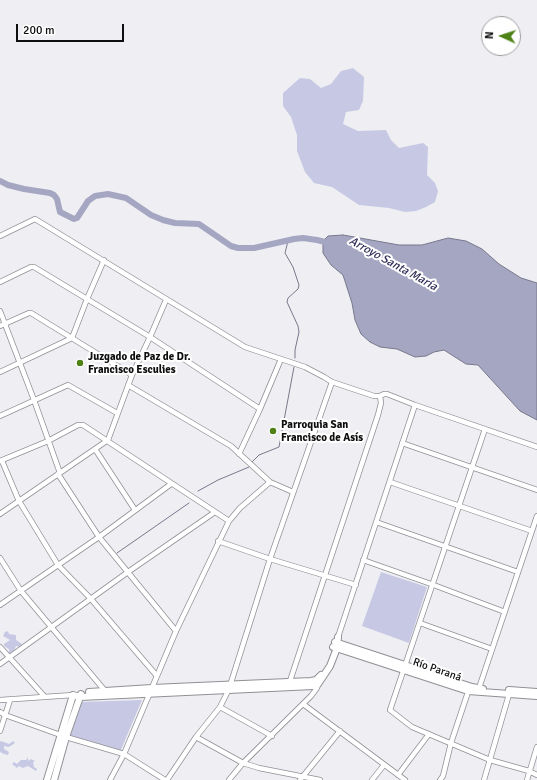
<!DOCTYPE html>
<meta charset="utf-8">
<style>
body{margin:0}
#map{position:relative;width:537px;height:780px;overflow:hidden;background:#eeeef3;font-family:Signika,sans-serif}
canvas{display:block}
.north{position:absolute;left:481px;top:16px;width:40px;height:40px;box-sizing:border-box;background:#fff;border:1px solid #9f9f9f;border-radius:50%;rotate:273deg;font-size:11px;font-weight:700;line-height:16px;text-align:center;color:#0e0e0f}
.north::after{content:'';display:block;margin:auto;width:14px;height:18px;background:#4e8217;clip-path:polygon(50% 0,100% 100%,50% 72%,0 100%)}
.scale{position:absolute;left:16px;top:24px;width:108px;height:18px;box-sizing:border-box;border:2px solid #0e0e0f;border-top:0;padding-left:5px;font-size:12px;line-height:14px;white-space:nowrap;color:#0e0e0f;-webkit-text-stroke:3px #fff;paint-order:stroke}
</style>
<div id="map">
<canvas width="537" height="780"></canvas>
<div class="north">N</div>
<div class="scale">200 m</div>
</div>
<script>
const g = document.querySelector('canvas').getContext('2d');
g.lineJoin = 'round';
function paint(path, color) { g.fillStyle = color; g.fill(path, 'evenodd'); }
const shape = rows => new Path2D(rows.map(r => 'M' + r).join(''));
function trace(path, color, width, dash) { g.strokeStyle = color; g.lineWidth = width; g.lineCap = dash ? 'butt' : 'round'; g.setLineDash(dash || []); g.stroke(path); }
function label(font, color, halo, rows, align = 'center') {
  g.font = font + ' Signika,sans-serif'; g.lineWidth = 4; g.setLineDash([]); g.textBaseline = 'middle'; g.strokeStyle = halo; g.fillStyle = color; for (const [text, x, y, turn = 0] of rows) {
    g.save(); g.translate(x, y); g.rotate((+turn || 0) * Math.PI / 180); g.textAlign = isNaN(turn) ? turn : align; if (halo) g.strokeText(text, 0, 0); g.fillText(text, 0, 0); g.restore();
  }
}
paint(shape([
 [353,68,364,77,363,101,359,110,346,112,343,124,358,131,386,130,391,140,399,148,423,143,428,147,427,175,435,183,438,191,435,202,426,207,416,211,405,212,389,208,359,205,332,187,314,183,305,172,297,151,297,135,291,117,283,106,283,93,300,78,310,79,321,88,331,84,341,71],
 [381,572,427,587,409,643,362,626],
 [8,631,9,634,16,635,16,640,22,644,20,647,16,646,14,651,10,653,9,653,9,649,4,646,4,644,10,640,3,636,5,632],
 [142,700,120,752,69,735,80,702],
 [1,741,9,744,13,741,15,743,9,747,4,746,4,749,9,752,8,755,4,754,0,752,0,742],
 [28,757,28,761,31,759,35,761,33,762,34,767,37,769,36,771,28,766,23,768,19,766,17,768,12,764,14,762,17,764,21,760,26,760]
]), '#c7c9e4');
const water = shape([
 [343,235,399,245,422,245,448,238,466,241,482,249,499,264,521,278,537,283,537,420,520,411,478,365,466,364,444,350,434,352,426,356,415,357,397,349,380,347,370,342,361,334,355,320,352,303,343,275,331,265,323,253,323,241,328,236,343,235]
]);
paint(water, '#a5a6c2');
trace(water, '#78788c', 1);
trace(shape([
 [288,241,285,253,293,267,299,285,298,289,288,298,287,302,298,326,299,332,295,350,295,358],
 [252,462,259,455,279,447,294,367],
 [198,491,218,480,249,467],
 [117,553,189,503]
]), '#78788c', 1);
trace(shape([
 [0,181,8,185,24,189,50,193,54,195,57,199,60,212,74,219,77,218,88,201,95,196,108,194,126,198,151,215,163,220,175,223,199,224,231,246,238,248,254,248,294,239,303,238,317,240,329,243]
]), '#a5a6c2', 6);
const street = shape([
 [0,236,35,219,245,347,305,367,324,377,332,382,374,396,380,396,384,394,387,394,415,405,537,447],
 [0,282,31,267,34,267,150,337,260,409],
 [0,311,34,400,60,473],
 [0,326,29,313,31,313,132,375],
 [0,372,72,338,87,299,104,260],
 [128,385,231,446,270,482,293,492],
 [0,416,68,385,117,413],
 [485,429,390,710,412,727,490,760,529,771,537,775],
 [402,443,537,490],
 [95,449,135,510],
 [239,454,260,409,281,359],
 [0,461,48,441,78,425,83,425,229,521],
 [2,461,19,501,58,565,91,599,157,676],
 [58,474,99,537,176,631],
 [390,482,532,531],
 [0,514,108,440,132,375,150,337,166,300],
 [376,522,518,572],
 [218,541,270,559,356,585],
 [0,558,21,591,106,692],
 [363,560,431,584,505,612],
 [0,605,99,537,171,484],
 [420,623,492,649],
 [338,637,415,405],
 [0,647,44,696],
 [0,664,128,572,215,512],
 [289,684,378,415,381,403,380,396],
 [478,691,537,516],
 [0,700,73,695],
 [303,704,405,780],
 [220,707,272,736],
 [0,712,5,715,66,737,124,754,165,780],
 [0,731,10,700],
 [196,737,243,763,259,768,320,780],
 [398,775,429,734],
 [110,780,124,754,176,631,229,521,240,508,270,482],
 [167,780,196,737,220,707,229,689,270,559,332,382],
 [229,780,243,763,311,696,317,688,318,684],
 [300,780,340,731],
 [372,780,384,765],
 [440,780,443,776,451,743,469,689],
 [484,780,510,691],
 [527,780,537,747]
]);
const secondary = shape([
 [335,642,472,687,483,689],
 [333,647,468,691,537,696],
 [509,690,537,692],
 [89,692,152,688,311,681,316,680,321,675],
 [73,695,80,697,313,686,318,684,330,666,337,648,338,637],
 [47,780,73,695],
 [54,780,66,737,81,694]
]);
trace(street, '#909095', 6);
trace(secondary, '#909095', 8);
trace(street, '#fff', 4.5);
trace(secondary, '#fff', 6);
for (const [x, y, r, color] of [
 [80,363,4,"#4e8217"],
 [273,431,4,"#4e8217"]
]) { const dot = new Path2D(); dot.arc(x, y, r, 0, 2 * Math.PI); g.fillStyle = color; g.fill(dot); trace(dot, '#fff', 1.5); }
label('bold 11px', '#0e0e0f', '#fff', [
 ["Juzgado de Paz de Dr.",88,357],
 ["Francisco Esculies",88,370],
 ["Parroquia San",281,425],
 ["Francisco de Asís",281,438]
], 'left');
label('11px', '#0e0e0f', '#fff', [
 ["Río Paraná",437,670,19]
]);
label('italic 12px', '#313059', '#fff', [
 ["Arroyo Santa María",393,264,29]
]);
</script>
